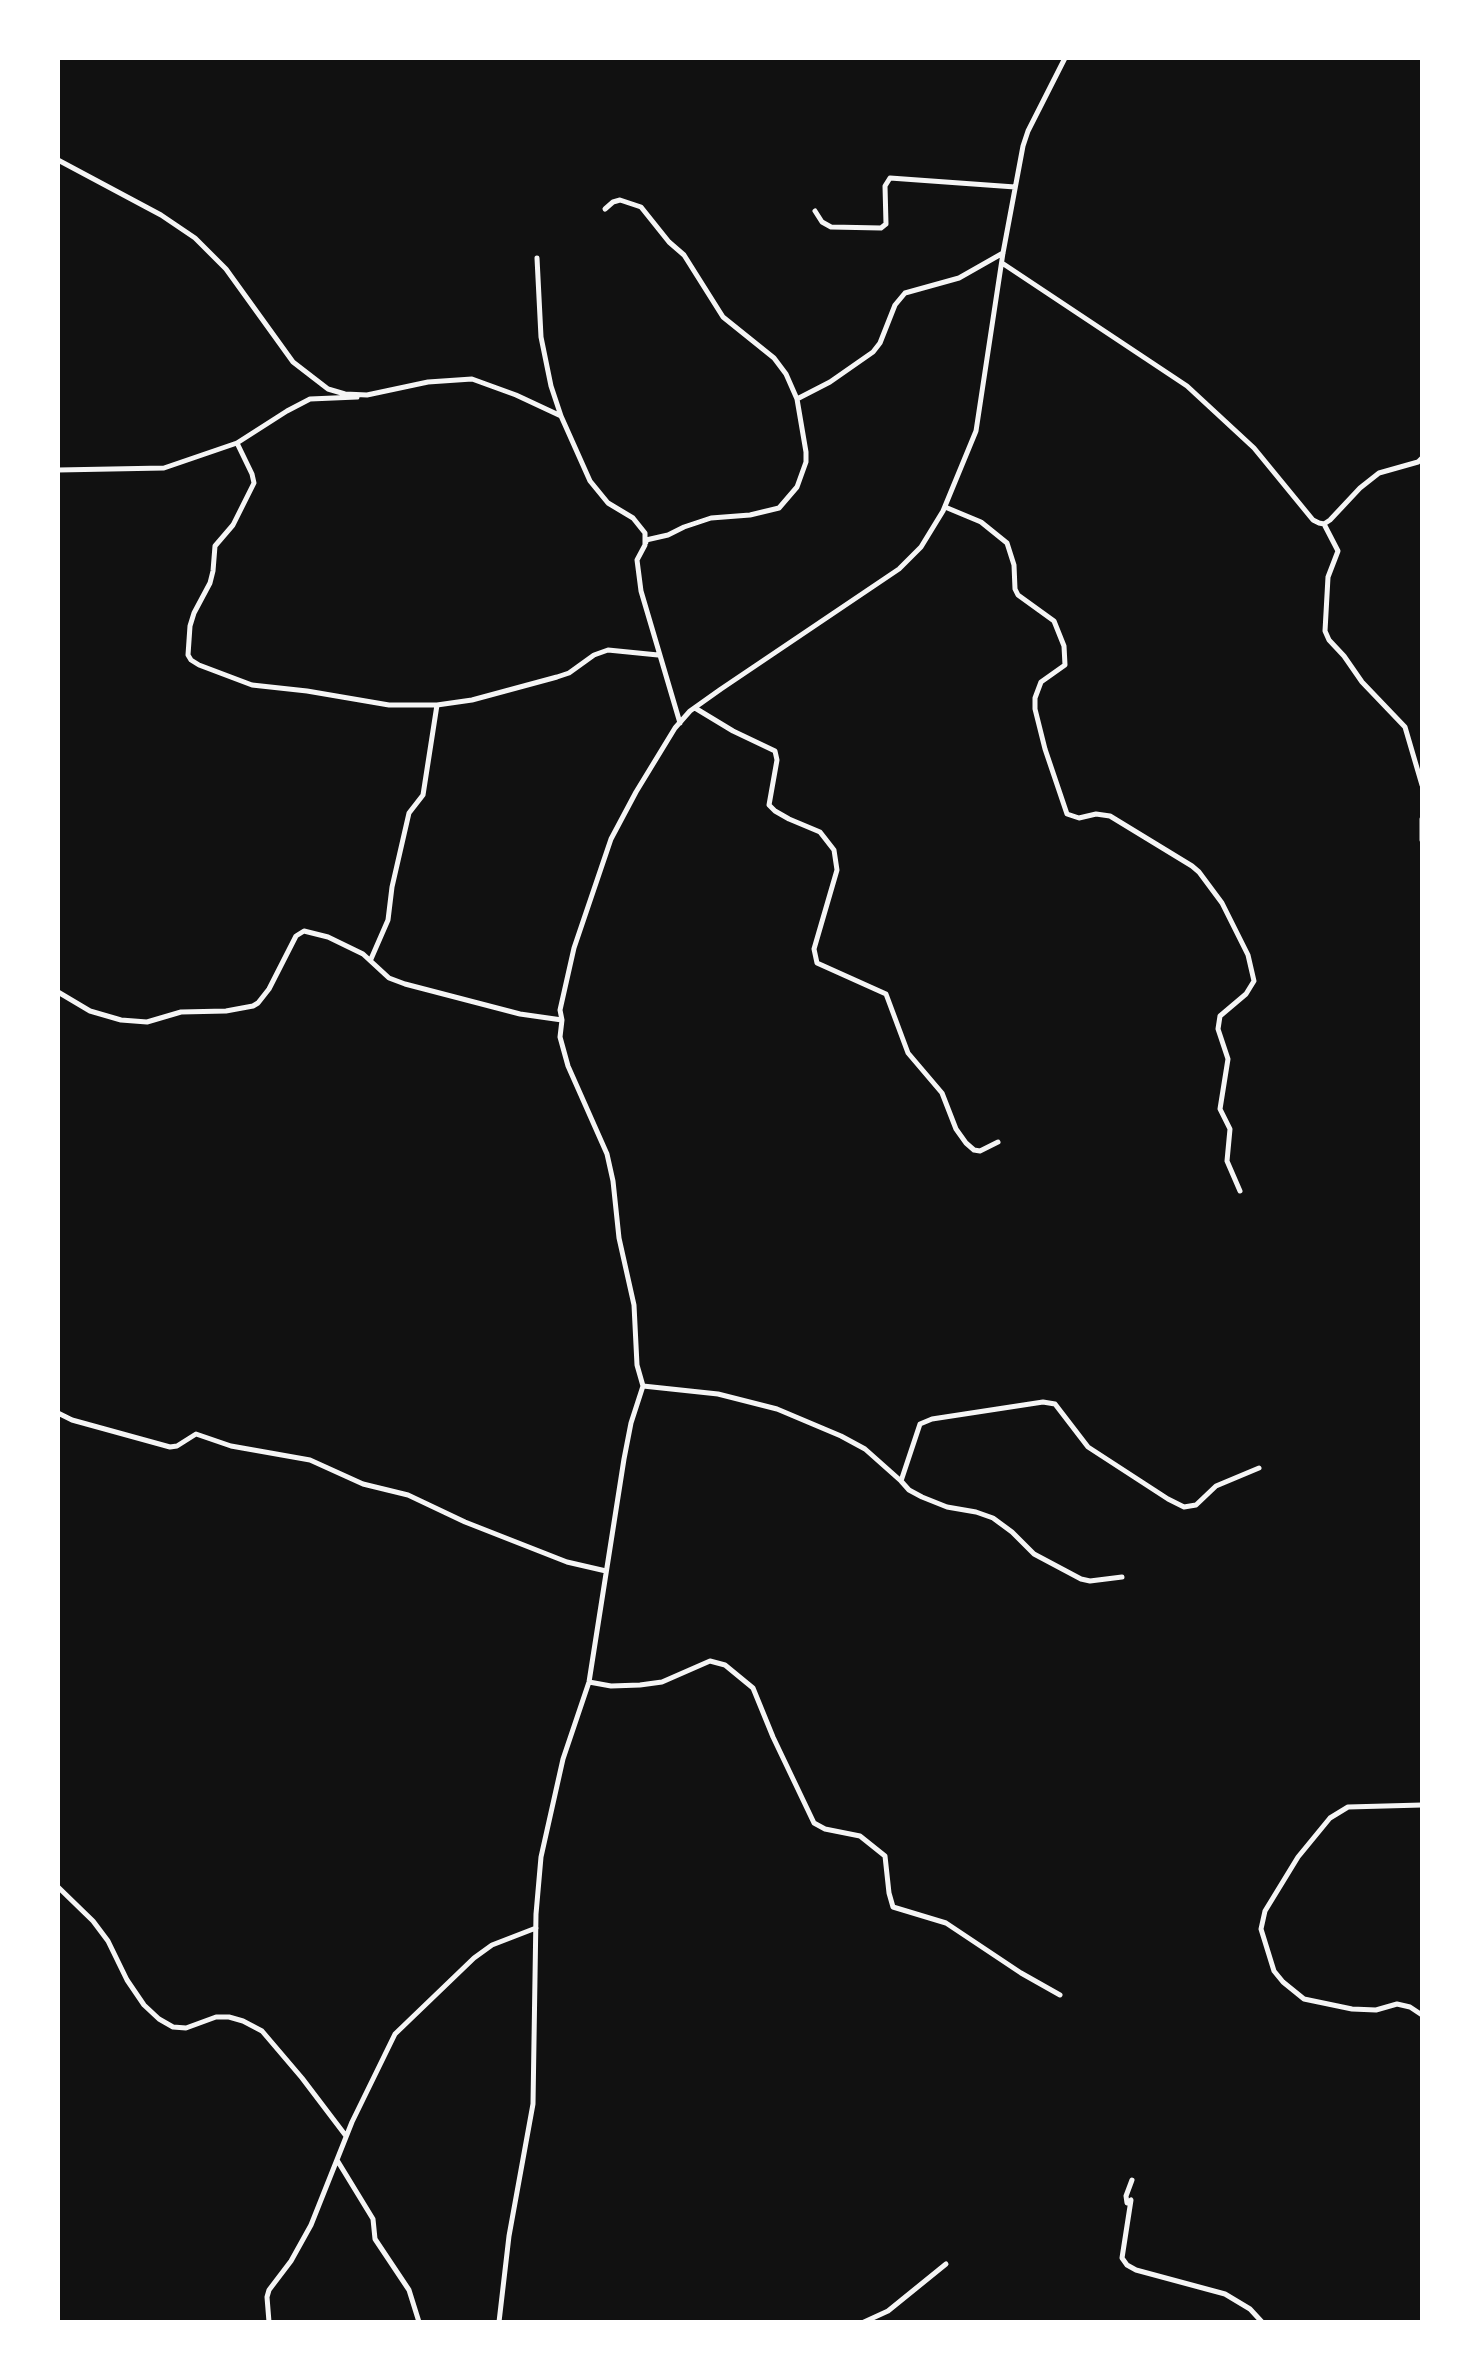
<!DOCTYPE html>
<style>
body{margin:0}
#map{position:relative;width:1480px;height:2380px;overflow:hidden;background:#111;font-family:Signika,sans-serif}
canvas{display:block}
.frame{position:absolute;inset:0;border:60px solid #fff;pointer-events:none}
</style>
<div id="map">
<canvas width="1480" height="2380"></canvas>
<div class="frame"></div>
</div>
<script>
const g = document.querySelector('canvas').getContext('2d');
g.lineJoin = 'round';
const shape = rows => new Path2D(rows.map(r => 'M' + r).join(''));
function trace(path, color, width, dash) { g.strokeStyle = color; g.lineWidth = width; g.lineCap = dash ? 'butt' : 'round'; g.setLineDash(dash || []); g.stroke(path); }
trace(shape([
 [58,160,161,215,195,238,226,269,293,362,328,389,345,394,367,395,428,382,472,379,516,395,561,416,590,481,608,503,633,518,645,533,645,545,637,560,641,591,680,723],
 [605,209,613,202,620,200,641,207,669,242,684,255,723,317,774,358,786,374,797,399,806,452,806,462,797,487,779,508,750,515,711,518,684,527,668,535,646,540,646,542],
 [815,211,822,222,831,227,881,228,886,224,885,186,890,178,1015,187],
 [537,258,541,337,551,386,561,416],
 [1002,263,1187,386,1254,448,1313,520,1319,523,1324,524,1330,520,1360,488,1379,473,1418,462,1422,458],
 [797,399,830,382,873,352,880,343,895,305,905,293,959,278,1003,253],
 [237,443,252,474,254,483,233,525,215,546,213,571,210,583,194,613,190,626,188,655,191,660,199,665,252,685,307,691,389,705,437,705,472,700,557,677,569,673,594,655,608,650,658,655],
 [58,470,164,468,237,443,287,411,310,399,357,397],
 [945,507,981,522,1007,543,1014,565,1015,589,1018,595,1054,621,1064,646,1065,665,1041,682,1035,698,1035,709,1045,749,1067,814,1079,818,1096,814,1110,816,1192,866,1199,872,1222,903,1248,955,1254,981,1246,994,1220,1016,1218,1029,1228,1059,1220,1109,1230,1129,1227,1161,1240,1191],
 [1324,524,1338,551,1328,577,1325,631,1329,640,1344,656,1362,682,1405,727,1422,785],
 [695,708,733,731,775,751,777,760,769,805,775,811,789,819,820,832,834,850,837,870,814,949,817,963,886,994,908,1053,942,1093,956,1129,966,1143,974,1150,980,1151,998,1142],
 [1422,819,1422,840],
 [371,959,388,920,392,887,409,813,423,795,437,705],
 [58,992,90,1011,121,1020,147,1022,181,1012,226,1011,253,1006,258,1003,269,989,296,936,304,931,328,937,363,954,389,978,405,984,520,1014,562,1020],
 [643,1386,718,1394,777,1409,841,1436,865,1449,901,1481,920,1424,932,1419,1043,1402,1055,1404,1088,1447,1168,1499,1184,1507,1196,1505,1216,1486,1259,1468],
 [58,1413,72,1420,170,1447,177,1446,196,1434,231,1446,310,1460,363,1484,408,1495,465,1522,567,1562,606,1571],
 [901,1481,909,1490,922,1497,947,1507,976,1512,993,1518,1012,1532,1034,1554,1081,1579,1090,1581,1122,1577],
 [589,1682,611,1686,640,1685,662,1682,710,1661,725,1665,753,1688,773,1737,814,1823,825,1829,860,1836,885,1856,889,1893,893,1907,946,1923,1021,1973,1060,1995],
 [1422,1805,1348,1807,1330,1818,1298,1857,1265,1911,1261,1929,1274,1971,1283,1982,1304,1999,1352,2009,1376,2010,1397,2004,1410,2007,1422,2015],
 [58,1887,93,1921,108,1941,127,1980,144,2005,159,2019,173,2027,186,2028,216,2017,229,2017,243,2021,262,2031,302,2078,346,2136],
 [337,2160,373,2219,375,2239,409,2290,419,2322],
 [1132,2180,1126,2196,1127,2203,1131,2200,1122,2258,1127,2265,1136,2270,1225,2294,1250,2309,1262,2322],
 [269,2322,267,2297,269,2290,291,2261,311,2225,352,2122,395,2034,474,1958,492,1945,536,1928],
 [499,2322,509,2236,533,2104,536,1914,541,1857,563,1759,589,1682,624,1459,631,1423,643,1386,637,1365,634,1305,619,1238,613,1181,607,1154,568,1066,560,1037,562,1020,560,1010,574,948,611,839,636,792,675,728,690,711,721,689,899,569,921,547,943,511,976,431,1003,253,1023,146,1028,131,1065,58],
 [864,2322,888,2311,946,2264]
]), '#f5f5f5', 5);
</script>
